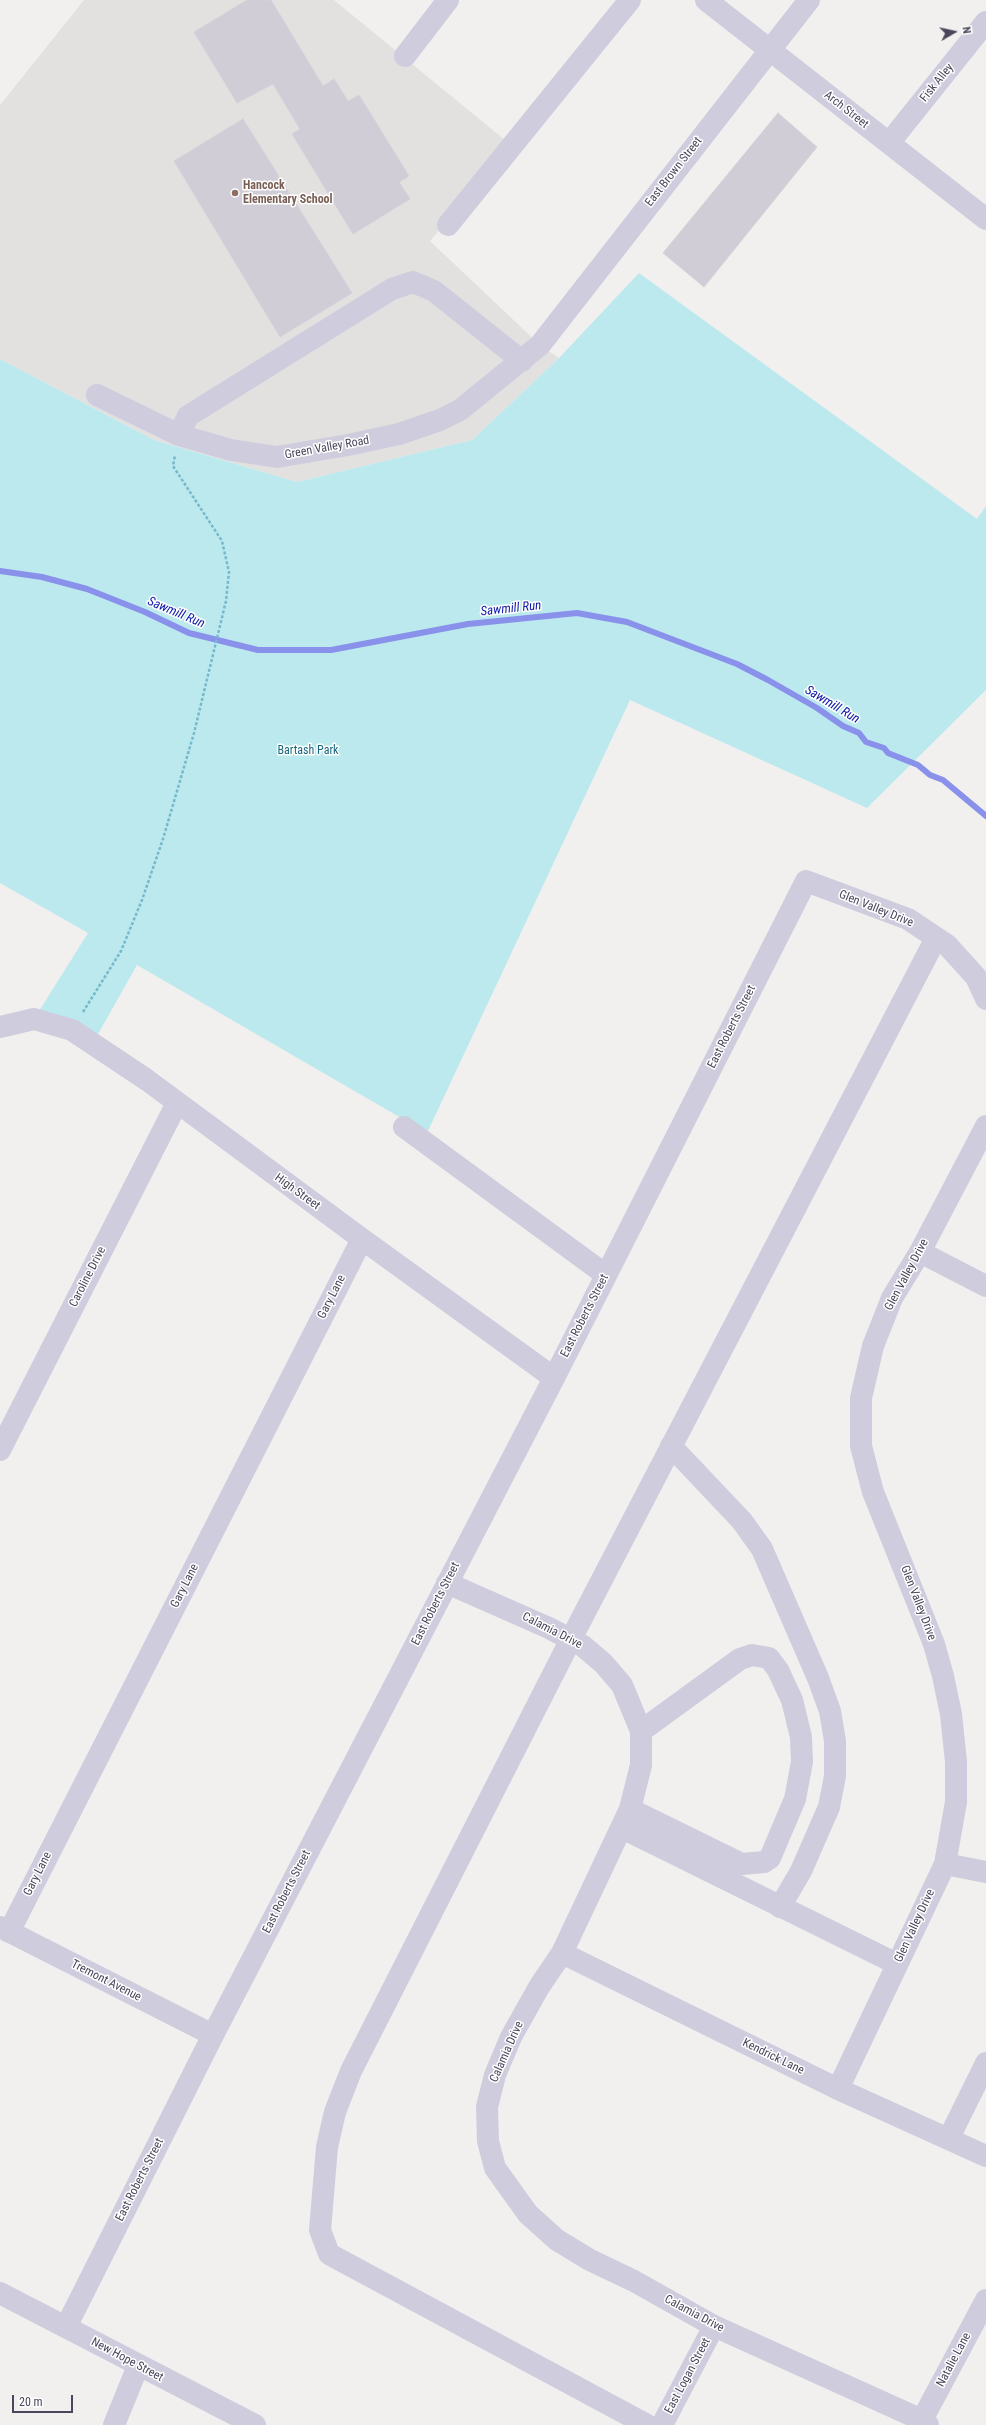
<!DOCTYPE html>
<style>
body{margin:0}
#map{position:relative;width:986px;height:2425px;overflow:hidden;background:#f1f0ee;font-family:"Roboto Condensed",sans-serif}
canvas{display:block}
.north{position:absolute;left:934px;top:12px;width:40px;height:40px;-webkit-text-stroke:3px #fff;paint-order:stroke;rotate:81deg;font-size:11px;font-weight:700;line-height:16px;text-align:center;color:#4a465b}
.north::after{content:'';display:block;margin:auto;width:14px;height:18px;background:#4a465b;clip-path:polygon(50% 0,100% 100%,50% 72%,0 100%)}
.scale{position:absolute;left:12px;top:2395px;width:61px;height:18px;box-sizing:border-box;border:2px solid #4a465b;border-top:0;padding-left:5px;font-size:12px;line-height:14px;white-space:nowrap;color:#4a465b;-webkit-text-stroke:3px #fff;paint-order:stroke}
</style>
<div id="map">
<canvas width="986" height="2425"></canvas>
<div class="north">N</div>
<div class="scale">20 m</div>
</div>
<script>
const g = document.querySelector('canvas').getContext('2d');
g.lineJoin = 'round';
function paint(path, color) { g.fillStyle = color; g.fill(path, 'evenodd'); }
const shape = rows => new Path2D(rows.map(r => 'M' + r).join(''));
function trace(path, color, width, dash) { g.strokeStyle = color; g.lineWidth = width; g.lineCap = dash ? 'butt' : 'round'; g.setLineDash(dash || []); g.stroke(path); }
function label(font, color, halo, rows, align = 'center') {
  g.font = font + ' "Roboto Condensed",sans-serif'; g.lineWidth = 3; g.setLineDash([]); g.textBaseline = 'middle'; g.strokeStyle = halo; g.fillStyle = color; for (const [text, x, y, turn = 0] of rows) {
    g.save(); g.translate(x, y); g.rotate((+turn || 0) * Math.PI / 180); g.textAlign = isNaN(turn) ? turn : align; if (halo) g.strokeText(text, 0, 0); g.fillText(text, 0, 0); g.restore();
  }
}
paint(shape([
 [84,0,334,0,511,145,430,241,540,345,559,358,472,440,297,482,154,440,0,359,0,105]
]), '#e2e1e0');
paint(shape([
 [639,273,977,519,986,506,986,690,867,808,630,700,427,1133,137,965,93,1043,34,1019,88,933,0,883,0,359,154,440,297,482,472,440,559,358]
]), '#bce9ee');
trace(shape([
 [0,571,42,577,87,589,145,612,189,633,258,650,331,650,468,624,577,613,627,622,737,664,768,680,817,708,843,726,859,733,866,742,884,748,888,753,918,765,930,775,943,780,986,816]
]), '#8991eb', 6);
const building = shape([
 [247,0,271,0,323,86,334,79,348,101,359,95,409,176,399,182,410,199,353,234,292,134,300,129,273,84,237,103,194,32,247,0],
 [778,113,817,147,704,287,663,253,778,113],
 [243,119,352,293,280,337,174,161,243,119]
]);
paint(building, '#d1cdd6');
trace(building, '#d5d2da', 1);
trace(shape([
 [83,1012,121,951,142,900,163,839,194,733,226,601,229,572,222,541,173,466,175,455]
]), '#74b9cc', 2.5, [3, 2]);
trace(shape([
 [706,0,986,219],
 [405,56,448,0],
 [889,143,986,22],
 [448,225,630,0],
 [97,395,179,435,231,450,277,457,348,445,399,434,440,420,460,410,540,345,809,0],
 [179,435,188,416,392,289,413,282,434,291,522,361],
 [0,1027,34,1019,72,1030,147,1080,362,1239,554,1378],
 [404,1127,606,1275],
 [920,1252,986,1286],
 [671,1446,742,1521,762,1549,818,1678,830,1711,835,1741,835,1776,829,1807,801,1871,780,1907],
 [0,1450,177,1103],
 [447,1583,549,1628,583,1646,603,1663,622,1685,641,1731,641,1765,630,1809,562,1953,539,1987,511,2037,495,2075,487,2107,488,2141,495,2168,528,2214,557,2240,590,2260,634,2281,714,2326,922,2420,928,2425],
 [630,1809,742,1864,764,1862,770,1858,795,1799,802,1762,801,1737,792,1700,778,1670,769,1658,752,1655,740,1659,641,1731],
 [622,1828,897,1964],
 [945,1864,986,1872],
 [0,1927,213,2035],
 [9,1932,362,1239],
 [562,1953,838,2089,986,2156],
 [838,2089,945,1864,956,1802,956,1762,951,1714,943,1676,934,1644,873,1492,861,1446,861,1398,873,1346,892,1298,920,1252,986,1126],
 [949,2138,986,2063],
 [0,2293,255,2425],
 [66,2327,213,2035,554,1378,806,881,908,919,947,945,976,977,986,999],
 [922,2420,986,2300],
 [114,2425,138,2366],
 [647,2425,329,2254,320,2230,327,2147,335,2112,351,2071,571,1639,936,938],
 [662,2425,714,2326]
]), '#cfccde', 22);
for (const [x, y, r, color] of [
 [235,193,4,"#8d6e63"]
]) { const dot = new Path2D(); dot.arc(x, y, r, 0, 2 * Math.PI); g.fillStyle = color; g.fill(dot); trace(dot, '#fff', 1.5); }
label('12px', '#4a465b', '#fff', [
 ["Fisk Alley",937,83,-51],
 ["Arch Street",846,110,38],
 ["East Brown Street",674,172,-52],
 ["Green Valley Road",327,448,-10],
 ["Glen Valley Drive",876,909,22],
 ["East Roberts Street",732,1027,-63],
 ["High Street",297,1192,36],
 ["Glen Valley Drive",907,1275,-62],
 ["Caroline Drive",88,1277,-63],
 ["Gary Lane",332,1297,-63],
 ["East Roberts Street",585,1316,-63],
 ["Gary Lane",185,1586,-63],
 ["Glen Valley Drive",918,1603,69],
 ["East Roberts Street",436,1604,-63],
 ["Calamia Drive",552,1631,27],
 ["Gary Lane",38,1874,-63],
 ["East Roberts Street",287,1892,-63],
 ["Glen Valley Drive",915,1926,-65],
 ["Tremont Avenue",106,1981,27],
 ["Calamia Drive",507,2052,-66],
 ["Kendrick Lane",773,2057,26],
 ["East Roberts Street",140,2180,-63],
 ["Calamia Drive",694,2314,28],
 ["New Hope Street",127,2360,28],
 ["Natalie Lane",954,2360,-62],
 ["East Logan Street",688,2376,-62]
]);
label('bold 12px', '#785e54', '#fff', [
 ["Hancock",243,186],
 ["Elementary School",243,200]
], 'left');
label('12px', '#17677c', '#fff', [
 ["Bartash Park",308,751]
]);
label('italic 13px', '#0d19a8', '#fff', [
 ["Sawmill Run",511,609,-6],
 ["Sawmill Run",176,613,23],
 ["Sawmill Run",832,705,31]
]);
</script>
